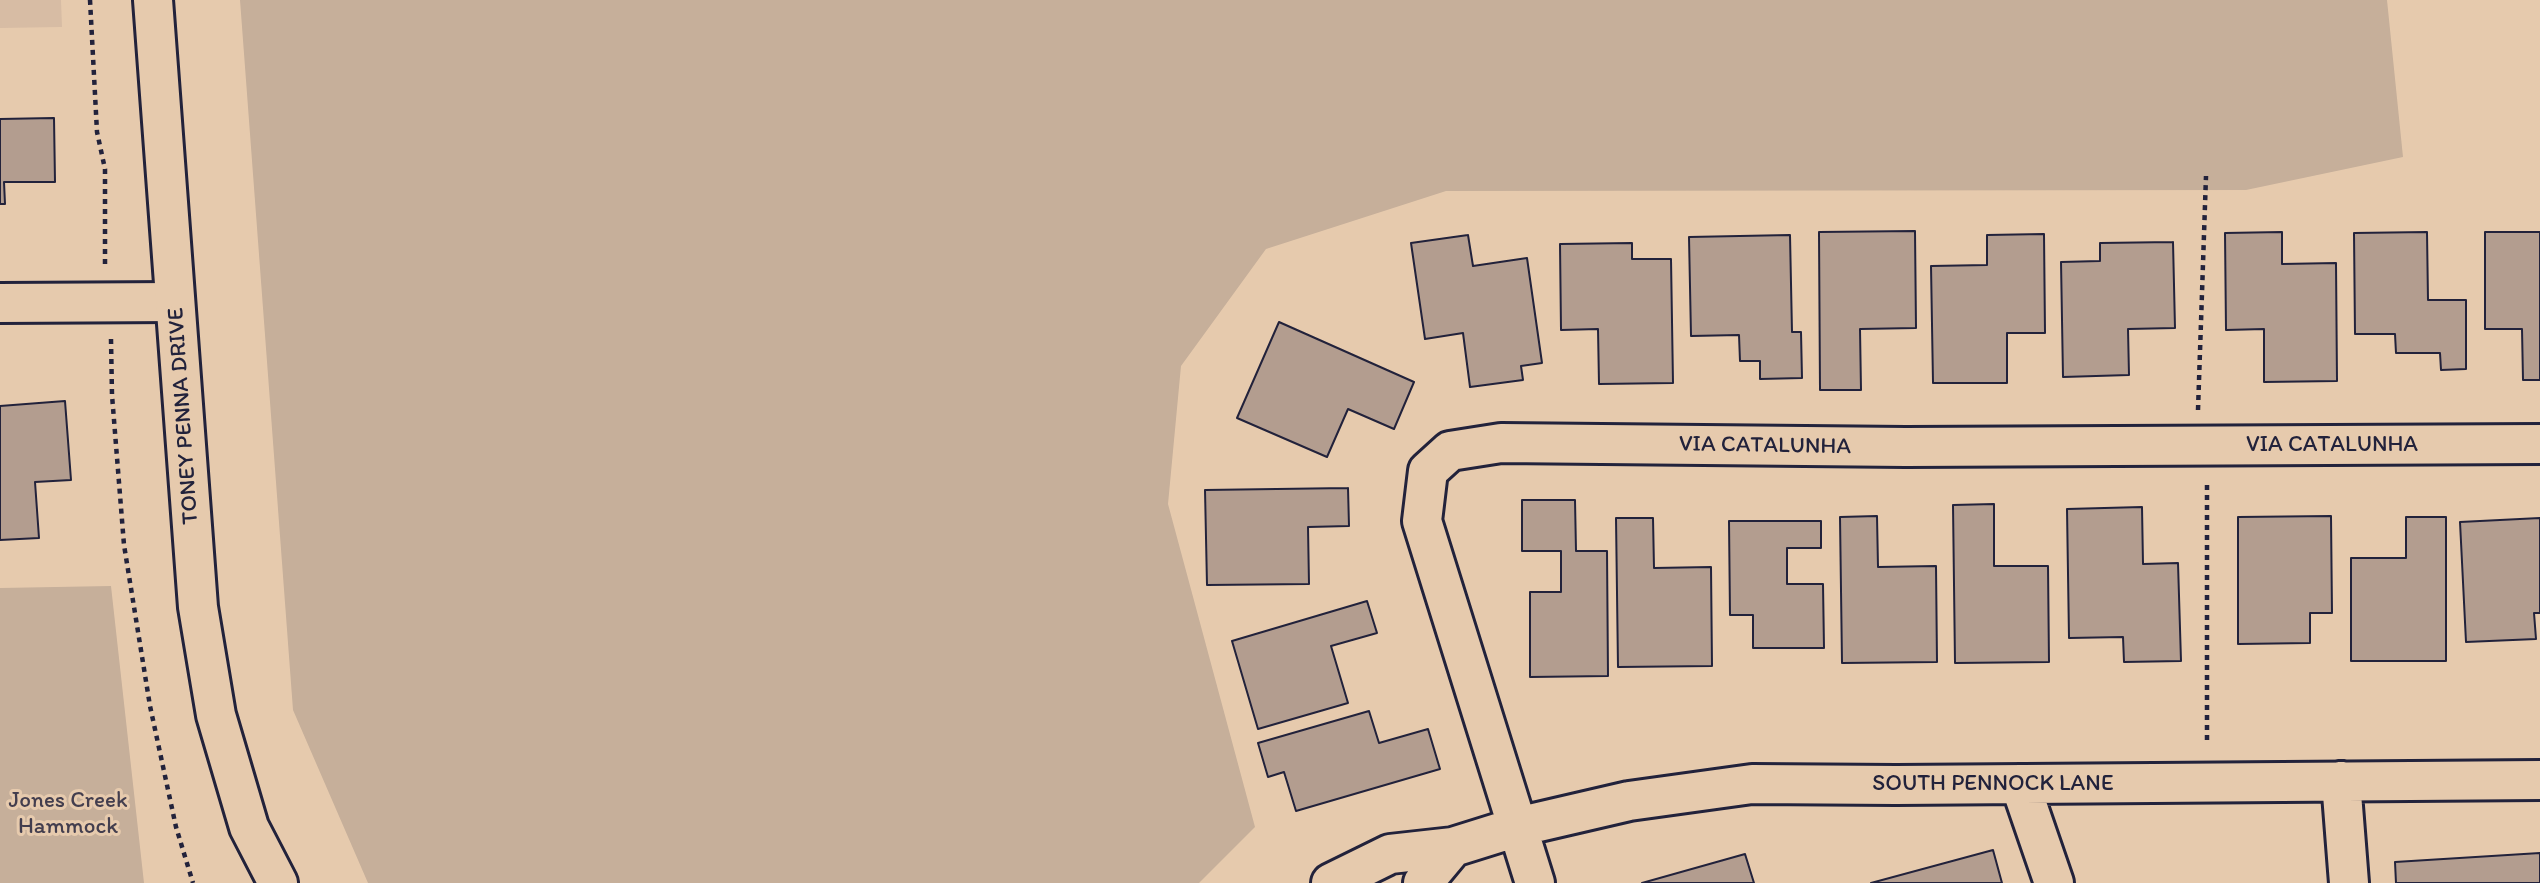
<!DOCTYPE html>
<style>
body{margin:0}
canvas{display:block;background:#e6caad}
</style>
<canvas width="2540" height="883"></canvas>
<script>
const g = document.querySelector('canvas').getContext('2d');
g.lineJoin = 'round';
function paint(path, color) { g.fillStyle = color; g.fill(path, 'evenodd'); }
const shape = rows => new Path2D(rows.map(r => 'M' + r).join(''));
function trace(path, color, width, dash) { g.strokeStyle = color; g.lineWidth = width; g.lineCap = dash ? 'butt' : 'round'; g.setLineDash(dash || []); g.stroke(path); }
function label(font, color, halo, rows, align = 'center') {
  g.font = font + ' Itim,sans-serif'; g.lineWidth = 6; g.setLineDash([]); g.textBaseline = 'middle'; g.strokeStyle = halo; g.fillStyle = color; for (const [text, x, y, turn = 0] of rows) {
    g.save(); g.translate(x, y); g.rotate((+turn || 0) * Math.PI / 180); g.textAlign = isNaN(turn) ? turn : align; if (halo) g.strokeText(text, 0, 0); g.fillText(text, 0, 0); g.restore();
  }
}
paint(shape([
 [0,0,61,0,62,27,0,28]
]), '#d7bca4');
paint(shape([
 [240,0,2387,0,2403,157,2246,190,1446,191,1266,249,1181,366,1168,504,1255,827,1199,883,368,883,293,710],
 [111,586,144,883,0,883,0,588]
]), '#c6af9a');
const building = shape([
 [54,118,55,182,4,182,5,204,0,204,0,119,54,118],
 [1915,231,1916,328,1860,329,1861,390,1820,390,1819,232,1915,231],
 [2282,232,2282,264,2336,263,2337,381,2264,382,2264,329,2226,330,2225,233,2282,232],
 [2427,232,2428,300,2466,300,2466,369,2441,370,2440,353,2396,353,2395,334,2355,334,2354,233,2427,232],
 [2485,232,2540,232,2540,380,2523,380,2522,329,2485,329,2485,232],
 [2044,234,2045,333,2007,333,2007,383,1933,383,1931,266,1987,265,1987,235,2044,234],
 [1468,235,1473,266,1527,258,1542,363,1521,366,1523,380,1470,387,1463,333,1425,339,1411,243,1468,235],
 [1790,235,1792,332,1801,332,1802,378,1760,379,1760,361,1740,361,1739,335,1691,336,1689,237,1790,235],
 [2173,242,2175,328,2128,329,2129,375,2063,377,2061,262,2100,261,2100,243,2173,242],
 [1632,243,1632,259,1671,259,1673,383,1599,384,1598,329,1561,330,1560,244,1632,243],
 [1279,322,1414,382,1394,429,1348,409,1327,457,1237,418,1279,322],
 [65,401,71,480,35,482,39,538,0,540,0,406,65,401],
 [1348,488,1349,526,1308,527,1309,584,1207,585,1205,490,1348,488],
 [1522,500,1575,500,1576,551,1607,551,1608,676,1530,677,1530,592,1561,592,1561,551,1522,551,1522,500],
 [1994,504,1994,566,2048,566,2049,662,1955,663,1953,505,1994,504],
 [2142,507,2143,564,2178,563,2181,661,2124,662,2123,637,2069,638,2067,509,2142,507],
 [1877,516,1878,567,1936,566,1937,662,1842,663,1840,517,1877,516],
 [2331,516,2332,613,2310,613,2310,643,2238,644,2238,517,2331,516],
 [2406,517,2446,517,2446,661,2351,661,2351,558,2406,558,2406,517],
 [1616,518,1653,518,1654,568,1711,567,1712,666,1618,667,1616,518],
 [2540,518,2540,613,2534,613,2536,639,2466,642,2460,522,2540,518],
 [1729,521,1821,521,1821,548,1787,548,1787,584,1823,584,1824,648,1753,648,1753,615,1730,615,1729,521],
 [1367,601,1377,633,1331,646,1348,703,1258,729,1232,641,1367,601],
 [1369,711,1379,743,1428,729,1440,769,1296,811,1284,772,1268,777,1258,743,1369,711],
 [1993,850,2002,883,1871,883,1993,850],
 [2540,853,2540,883,2396,883,2395,862,2540,853],
 [1745,854,1754,883,1642,883,1745,854]
]);
paint(building, '#b39d8f');
trace(building, '#22223b', 2);
const minor = shape([
 [0,303,175,302],
 [2341,781,2349,883],
 [2020,784,2054,883],
 [1331,883,1390,854,1453,847,1517,827,1629,801,1752,784,1896,785,2540,780],
 [1423,883,1453,847],
 [1535,883,1422,521,1428,471,1450,451,1501,443,1906,447,2540,444]
]);
const tertiary = shape([
 [153,0,198,607,216,715,249,827,278,883]
]);
trace(minor, '#22223b', 44);
trace(tertiary, '#22223b', 44);
trace(shape([
 [90,0,97,132,105,169,105,264],
 [111,339,112,395,124,545,150,706,176,827,193,883],
 [2198,410,2206,176],
 [2207,740,2207,482]
]), '#22223b', 4.5, [5, 5]);
trace(minor, '#e6caad', 38);
trace(tertiary, '#e6caad', 38);
label('23px', '#22223b', '#e6caad', [
 ["TONEY PENNA DRIVE",184,416,-94],
 ["VIA CATALUNHA",2332,445],
 ["VIA CATALUNHA",1765,446,1],
 ["SOUTH PENNOCK LANE",1993,784]
]);
label('23px', '#433e4e', '#e6caad', [
 ["Jones Creek",68,801],
 ["Hammock",68,827]
]);
</script>
